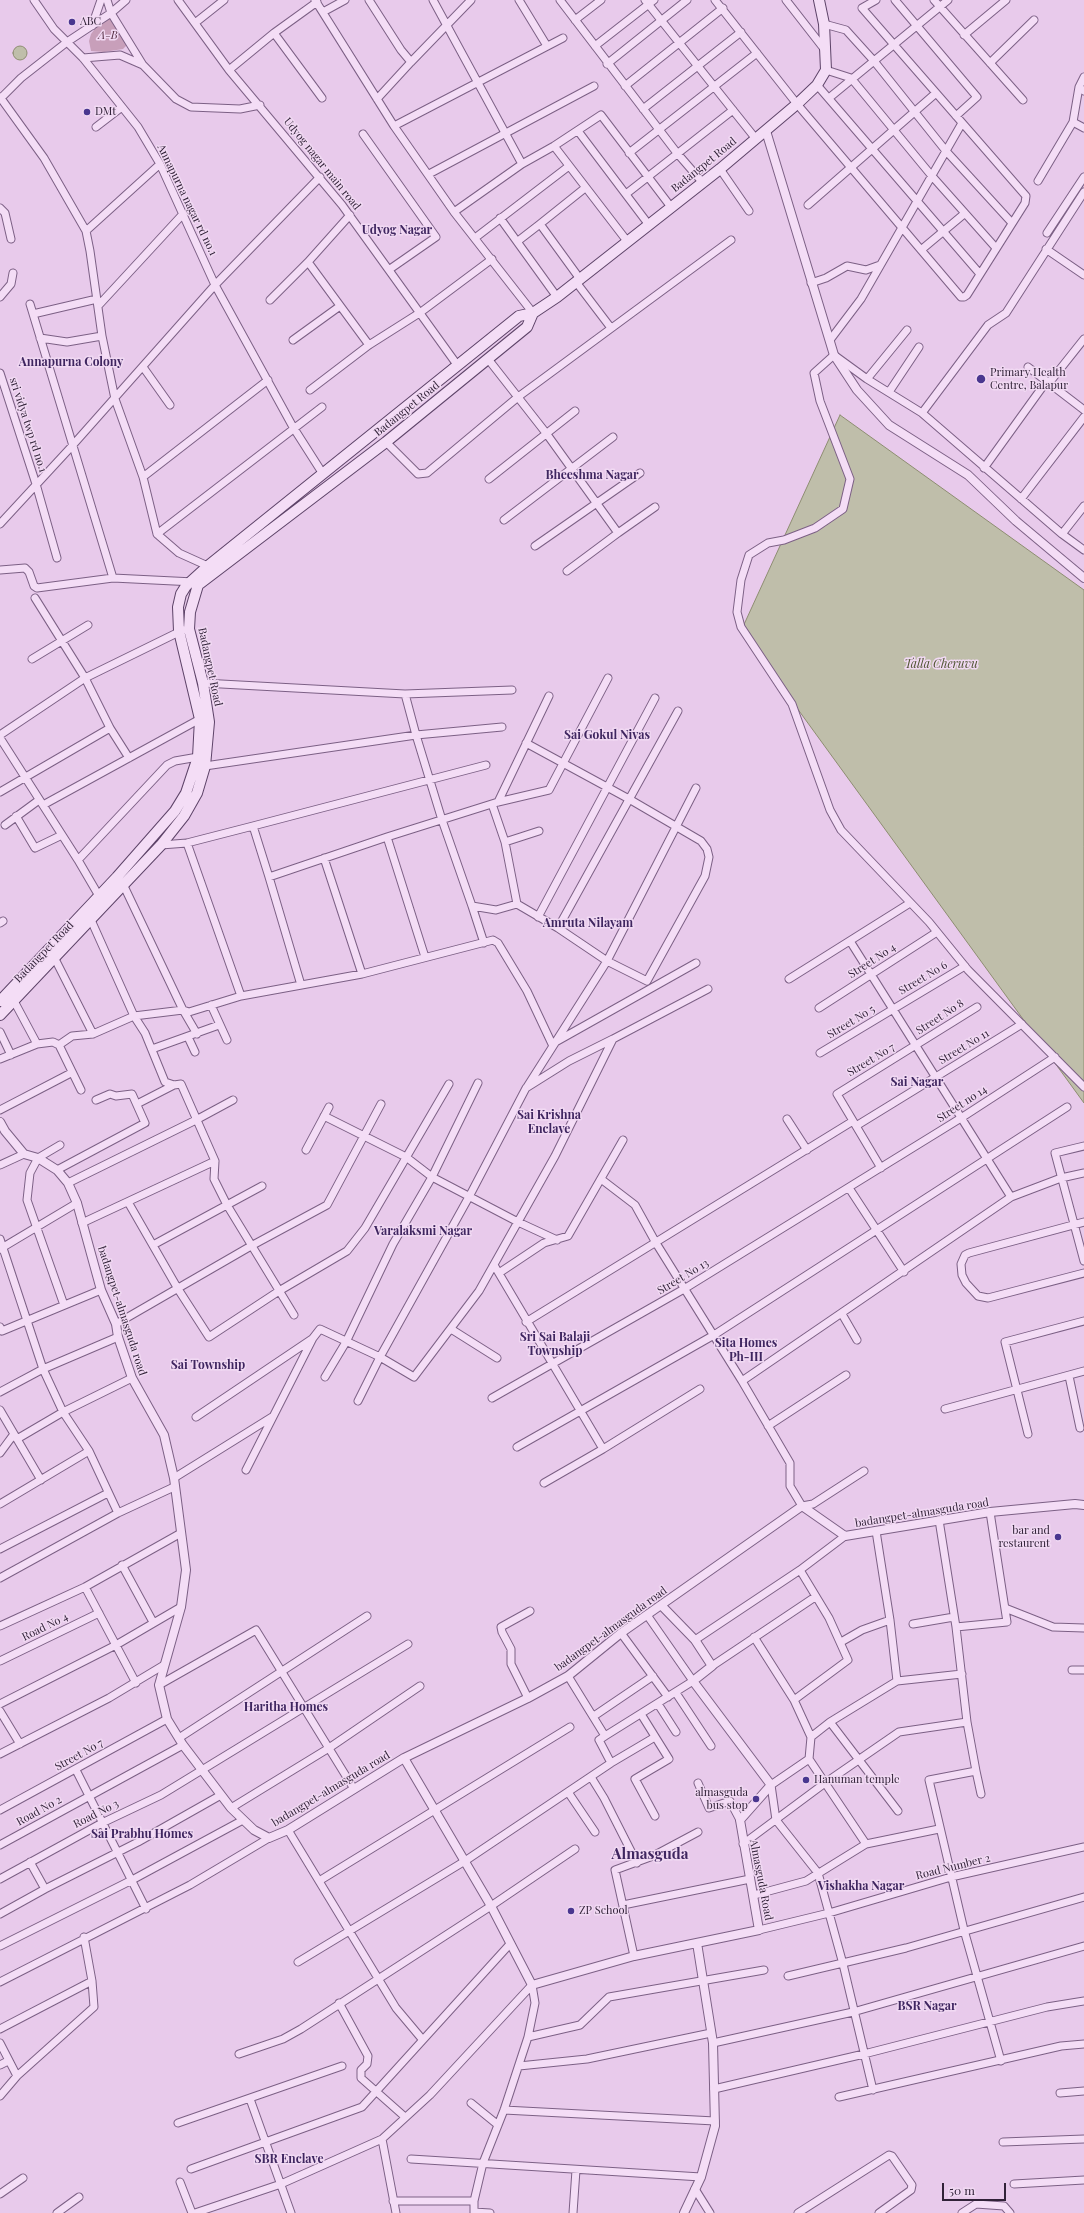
<!DOCTYPE html>
<style>
body{margin:0}
#map{position:relative;width:1084px;height:2213px;overflow:hidden;background:#e8caeb;font-family:"Playfair Display",serif}
canvas{display:block}
.scale{position:absolute;left:942px;top:2183px;width:64px;height:18px;box-sizing:border-box;border:2px solid #312238;border-top:0;padding-left:5px;font-size:12px;line-height:14px;white-space:nowrap;color:#312238;-webkit-text-stroke:3px #f1d9f3;paint-order:stroke}
</style>
<div id="map">
<canvas width="1084" height="2213"></canvas>
<div class="scale">50 m</div>
</div>
<script>
const g = document.querySelector('canvas').getContext('2d');
g.lineJoin = 'round';
function paint(path, color) { g.fillStyle = color; g.fill(path, 'evenodd'); }
const shape = rows => new Path2D(rows.map(r => 'M' + r).join(''));
function trace(path, color, width, dash) { g.strokeStyle = color; g.lineWidth = width; g.lineCap = dash ? 'butt' : 'round'; g.setLineDash(dash || []); g.stroke(path); }
function label(font, color, halo, rows, align = 'center') {
  g.font = font + ' "Playfair Display",serif'; g.lineWidth = 3; g.setLineDash([]); g.textBaseline = 'middle'; g.strokeStyle = halo; g.fillStyle = color; for (const [text, x, y, turn = 0] of rows) {
    g.save(); g.translate(x, y); g.rotate((+turn || 0) * Math.PI / 180); g.textAlign = isNaN(turn) ? turn : align; if (halo) g.strokeText(text, 0, 0); g.fillText(text, 0, 0); g.restore();
  }
}
paint(shape([
 [112,17,127,41,126,46,123,49,104,52,91,51,89,41,91,34,97,26]
]), '#c89fba');
const water = shape([
 '13 53a7 7 0 1 1 14 0a7 7 0 1 1-14 0Z',
 [840,415,1084,590,1084,1103,741,631,840,415]
]);
paint(water, '#bfbeaa');
trace(water, '#8d8d71', 1);
const minor = shape([
 [34,0,54,29,83,58,138,127,160,164,215,285,293,427,323,474],
 [107,0,111,13,126,0],
 [178,0,229,70,342,205,458,366],
 [315,0,394,126,563,38],
 [369,0,401,50,411,62,471,0],
 [433,0,522,164,554,146,627,241],
 [519,0,547,46],
 [560,0,677,153,703,183],
 [645,0,756,139],
 [715,0,797,104,961,297,964,297,967,295,1025,203,1026,196,862,8,876,0],
 [786,0,825,50],
 [895,0,977,97,956,116],
 [934,0,1023,100],
 [323,12,345,0],
 [575,20,601,0],
 [195,23,224,0],
 [824,24,846,30,874,61,946,151,1012,223],
 [92,26,101,0],
 [274,33,322,98],
 [964,35,1006,0],
 [595,46,654,0],
 [83,58,120,55,143,65],
 [990,63,1034,20],
 [607,64,687,0],
 [229,70,274,33,317,2],
 [826,70,851,78,931,175,996,248],
 [1084,77,1079,87,1084,91],
 [817,85,980,274],
 [625,86,723,8],
 [0,97,44,158,86,231,90,251,102,336,67,342,40,338],
 [1,98,21,78,67,42,111,13,143,65,176,99,191,107,240,109,260,105],
 [829,98,948,0],
 [377,99,411,62],
 [643,109,741,32],
 [1073,122,1084,128],
 [394,126,454,212,533,313],
 [96,127,122,107],
 [578,131,649,225],
 [363,134,436,237,390,269],
 [554,146,601,115,671,207],
 [629,153,757,53],
 [720,169,749,211],
 [429,174,594,86],
 [1038,181,1073,122,1079,87],
 [1084,192,1006,313,988,325,922,413,867,379,834,355,814,373,820,401,850,479,843,509,815,528,784,540,768,543,749,555,741,580,737,612,741,627,792,704,830,810,841,830,929,922,968,970,1084,1087],
 [626,194,733,110],
 [808,205,936,93],
 [0,208,5,213,11,239],
 [454,212,522,164],
 [350,215,308,262,369,345],
 [500,218,557,297],
 [540,224,585,188],
 [86,231,160,164],
 [1047,233,1084,177],
 [475,238,569,166],
 [518,241,540,224,580,279],
 [1046,249,1084,275],
 [921,250,964,214],
 [576,282,611,328],
 [811,283,826,278,847,266,866,270,880,265],
 [0,297,11,284,13,273],
 [270,300,308,262],
 [30,304,113,578,194,582],
 [98,306,183,214],
 [33,314,97,299],
 [102,336,115,399,143,477,157,534,179,553,210,567],
 [293,340,340,306],
 [830,340,861,299,962,123],
 [488,359,546,433,618,533,655,507],
 [143,367,170,405],
 [1028,367,1084,410],
 [0,373,36,484,57,558],
 [867,379,907,330],
 [1049,383,1084,339],
 [310,390,369,345,421,312,492,259],
 [889,392,919,347],
 [922,413,1062,534,1084,550],
 [386,442,418,474,427,473,518,397,731,240],
 [984,468,1046,382],
 [143,477,268,380],
 [489,479,575,411],
 [1021,499,1084,417],
 [504,520,613,437],
 [0,524,72,446,215,285,320,177],
 [157,534,322,407],
 [1062,534,1084,506],
 [535,546,640,473],
 [0,570,25,568,29,572,34,586,37,588,113,578],
 [567,571,618,533],
 [35,598,85,678,110,728,129,758],
 [32,659,88,625],
 [203,683,405,694,512,690],
 [405,694,416,735,442,820,472,906,496,910,517,904],
 [0,735,85,678,183,630],
 [0,738,78,860,99,896],
 [205,766,416,735,502,727],
 [0,792,110,728],
 [498,802,549,696],
 [492,804,505,842,517,904,558,928,607,961,647,981,705,876,709,857,707,849,701,841,629,799,526,743],
 [43,805,200,719],
 [16,816,35,848,62,835],
 [5,825,39,800],
 [253,826,269,877,387,837,498,802,549,790,608,678],
 [387,837,425,957],
 [505,842,539,831],
 [187,843,241,996],
 [161,845,187,843,253,826,486,765],
 [324,858,362,974],
 [78,860,167,765,175,761,198,757],
 [269,877,301,985],
 [122,882,183,1010,197,1034],
 [472,906,484,943],
 [538,917,655,698],
 [91,920,134,1016,145,1033,165,1082,174,1085,181,1084,215,1161,214,1179,227,1205,294,1315],
 [0,923,3,921],
 [558,928,678,711],
 [850,941,1011,1197],
 [54,957,93,1034],
 [789,979,910,903],
 [14,1001,37,1044],
 [211,1005,227,1040],
 [819,1008,937,932],
 [0,1032,11,1055],
 [188,1037,195,1052],
 [59,1045,81,1090],
 [152,1049,219,1025],
 [820,1053,965,966],
 [0,1059,37,1044,53,1042,59,1045,72,1036,93,1034,134,1016,183,1010,189,1012,241,996,362,974,493,940,498,943,527,991,552,1044,696,963],
 [527,1087,607,961,696,788],
 [137,1104,174,1085],
 [0,1110,71,1073],
 [324,1116,406,1157,432,1177,518,1222,557,1240],
 [787,1119,807,1150],
 [856,1126,1022,1024],
 [60,1145,38,1158,30,1173,27,1200,64,1305],
 [1084,1146,1055,1153,1084,1261],
 [306,1150,329,1107],
 [0,1165,24,1154],
 [881,1168,837,1094,977,1007],
 [57,1170,145,1123,132,1094,116,1096,110,1094,96,1100],
 [601,1179,635,1205,656,1243,742,1381,790,1463,790,1486,802,1506,813,1504,864,1471],
 [68,1183,196,1120,233,1100],
 [849,1188,904,1272],
 [128,1202,178,1289,209,1337,279,1291,347,1251,365,1228,449,1084],
 [1084,1222,969,1253,965,1255,961,1264,962,1275,966,1283,978,1296,988,1298,1084,1273],
 [82,1223,215,1161],
 [0,1239,43,1369,63,1412,89,1451,118,1513,174,1487],
 [153,1245,262,1186],
 [0,1249,77,1203],
 [494,1265,603,1449,700,1389],
 [499,1273,544,1243,568,1236,623,1140],
 [842,1314,857,1340],
 [526,1322,853,1121],
 [116,1324,251,1246,327,1205,381,1104],
 [0,1327,2,1331,101,1290],
 [451,1329,497,1358],
 [1069,1376,1080,1428],
 [325,1377,346,1342,393,1244,432,1177,478,1083],
 [742,1381,1011,1197,1061,1178,1084,1173],
 [0,1392,43,1369,118,1337],
 [492,1398,684,1289,961,1118,1055,1057],
 [358,1401,380,1357,470,1195,526,1088,569,1061,613,1039],
 [945,1409,1084,1371],
 [0,1410,41,1480],
 [196,1417,312,1339],
 [768,1426,846,1375],
 [1028,1434,1005,1342,1084,1321],
 [17,1439,63,1412,132,1378],
 [517,1447,714,1335,1067,1107],
 [0,1453,14,1434],
 [246,1470,313,1338,320,1329,380,1357,414,1377,479,1291,555,1156,613,1039,708,989],
 [174,1478,272,1417],
 [544,1483,603,1449],
 [0,1504,89,1451],
 [939,1520,956,1627,967,1722,976,1771,929,1780,964,1930,1001,2061],
 [876,1531,890,1620,897,1681],
 [0,1549,108,1493],
 [122,1565,153,1622],
 [0,1578,118,1513],
 [85,1587,136,1683],
 [1005,1608,1053,1627,1084,1628],
 [913,1624,954,1617],
 [0,1626,85,1587,181,1533],
 [956,1627,1007,1622,990,1512],
 [621,1633,668,1697],
 [754,1637,794,1700,811,1737,809,1759,866,1844],
 [695,1640,800,1570,845,1536],
 [841,1642,862,1630,890,1620],
 [0,1661,99,1613],
 [712,1666,815,1597],
 [1072,1670,1084,1670],
 [568,1676,605,1736,693,1681,647,1615],
 [159,1685,256,1630,354,1789],
 [676,1693,711,1746],
 [528,1698,511,1664,511,1649,502,1632,501,1627,530,1611],
 [794,1700,848,1660,829,1618,800,1570],
 [0,1704,116,1645,181,1607],
 [658,1704,676,1732],
 [0,1711,20,1744],
 [641,1714,669,1759,635,1779,655,1816],
 [594,1716,653,1676],
 [830,1722,898,1811],
 [605,1736,599,1740,611,1763],
 [811,1737,830,1722,897,1681,962,1674],
 [179,1738,367,1616],
 [0,1754,109,1698,164,1665],
 [809,1759,771,1785,776,1820,818,1873,843,1964,873,2090],
 [76,1770,146,1909],
 [976,1771,981,1794],
 [591,1777,604,1798,637,1863],
 [698,1783,709,1808,730,1801,740,1820],
 [568,1792,595,1832],
 [231,1808,329,1748,420,1686],
 [0,1810,167,1719],
 [288,1830,396,2008,422,2039],
 [743,1844,825,1783,899,1732,967,1722],
 [0,1845,183,1745],
 [30,1862,45,1889],
 [0,1879,102,1823,161,1795,408,1644],
 [319,1881,570,1727],
 [754,1895,806,1881,866,1844,939,1829],
 [623,1905,750,1879],
 [0,1914,45,1889,138,1842,221,1795],
 [759,1930,829,1913,951,1877,1084,1847],
 [0,1946,132,1880,243,1820],
 [634,1956,615,1870,653,1856,698,1832],
 [298,1962,465,1861,611,1763,655,1737],
 [788,1976,906,1948,1084,1897],
 [0,1982,190,1885,269,1838],
 [339,2003,368,2056,367,2064,361,2070,361,2078,405,2117],
 [0,2029,92,1981],
 [528,2037,580,2025,609,1997,764,1970],
 [0,2043,17,2076],
 [713,2043,853,2012,1084,1946],
 [239,2054,283,2039,301,2029,491,1906,575,1849],
 [0,2065,8,2061],
 [519,2066,587,2059,711,2033],
 [714,2089,864,2054,1047,2007,1084,2001],
 [1060,2093,1084,2091],
 [0,2096,17,2076,94,2007,92,1981,84,1937],
 [839,2097,1061,2046,1084,2044],
 [250,2099,291,2213],
 [471,2103,498,2125],
 [504,2110,715,2121],
 [178,2123,342,2066],
 [382,2139,396,2213],
 [1003,2142,1084,2139],
 [411,2159,701,2177],
 [191,2169,362,2107,510,1944],
 [180,2182,192,2213],
 [1014,2184,1084,2180],
 [695,2189,710,2213],
 [0,2194,23,2178],
 [393,2201,474,2201],
 [474,2212,490,2213],
 [57,2213,79,2197],
 [195,2213,281,2184,382,2139,430,2095,532,1985],
 [474,2213,474,2201,483,2163,504,2110,528,2037,535,2003,532,1985],
 [573,2213,576,2170],
 [798,2213,889,2155,892,2156,912,2185,911,2190,879,2213],
 [962,2213,976,2204,1004,2206,1010,2213]
]);
const tertiary = shape([
 [766,131,834,355,857,390,889,425,968,475,1016,521,1084,578],
 [0,1122,5,1131,24,1154,38,1158,57,1170,68,1183,77,1203,101,1290,116,1324,118,1337,132,1378,164,1435,174,1478,186,1570,181,1607,159,1685,167,1719,183,1745,231,1808,254,1830,269,1838,288,1830,404,1758,528,1698,568,1676,621,1633,802,1506,845,1536,990,1512,1075,1504,1084,1505],
 [404,1758,491,1906,532,1985,634,1956,759,1930,740,1820,771,1785,693,1681,712,1666,695,1640,661,1605],
 [684,2213,701,2177,715,2126,713,2043,697,1943]
]);
const secondary = shape([
 [0,1001,117,877,175,811,186,793,198,757,200,719,179,631,178,607,181,594,186,586,208,566,519,316,533,313,557,297,720,169,797,104,817,85,826,70,824,24,819,0],
 [0,1015,161,845,184,816,197,793,205,766,209,722,203,683,189,629,190,612,198,585,386,442,527,327,533,313]
]);
trace(minor, '#7c6085', 9);
trace(tertiary, '#7c6085', 10);
trace(secondary, '#5d4368', 12);
trace(minor, '#f4ddf6', 7);
trace(tertiary, '#f4ddf6', 8);
trace(secondary, '#f4ddf6', 10);
for (const [x, y, r, color] of [
 [72,22,4,"#49368f"],
 [87,112,4,"#49368f"],
 [981,379,5,"#49368f"],
 [1058,1537,4,"#49368f"],
 [806,1780,4,"#49368f"],
 [756,1799,4,"#49368f"],
 [571,1911,4,"#49368f"]
]) { const dot = new Path2D(); dot.arc(x, y, r, 0, 2 * Math.PI); g.fillStyle = color; g.fill(dot); trace(dot, '#f1d9f3', 1.5); }
label('11px', '#312238', '#f1d9f3', [
 ["ABC",80,22],
 ["DMt",95,112],
 ["Primary Health",990,373],
 ["Centre, Balapur",990,386],
 ["bar and",1050,1531,"right"],
 ["restaurent",1050,1544,"right"],
 ["Hanuman temple",814,1780],
 ["almasguda",748,1793,"right"],
 ["bus stop",748,1806,"right"],
 ["ZP School",579,1911]
], 'left');
label('italic 11px', '#522b3f', '#f1d9f3', [
 ["A-B",108,36]
]);
label('11px', '#312238', '#f1d9f3', [
 ["Udyog nagar main road",322,164,51],
 ["Badangpet Road",704,165,-39],
 ["Annapurna nagar rd no.1",187,200,64],
 ["Badangpet Road",407,409,-39],
 ["sri vidya twp rd no.1",28,425,72],
 ["Badangpet Road",210,667,78],
 ["Badangpet Road",44,952,-46],
 ["Street No 4",872,961,-33],
 ["Street No 6",923,978,-31],
 ["Street No 8",940,1017,-33],
 ["Street No 5",851,1022,-31],
 ["Street No 11",964,1047,-31],
 ["Street No 7",871,1060,-31],
 ["Street no 14",962,1104,-33],
 ["Street No 13",683,1277,-31],
 ["badangpet-almasguda road",122,1311,72],
 ["badangpet-almasguda road",922,1513,-9],
 ["Road No 4",45,1627,-26],
 ["badangpet-almasguda road",611,1629,-36],
 ["Street No 7",79,1755,-29],
 ["badangpet-almasguda road",331,1789,-31],
 ["Road No 2",39,1811,-29],
 ["Road No 3",96,1814,-27],
 ["Road Number 2",953,1867,-14],
 ["Almasguda Road",761,1880,79]
]);
label('bold 12px', '#3f2660', '#f1d9f3', [
 ["Udyog Nagar",397,230],
 ["Annapurna Colony",71,362],
 ["Bheeshma Nagar",592,475],
 ["Sai Gokul Nivas",607,735],
 ["Amruta Nilayam",588,923],
 ["Sai Nagar",917,1082],
 ["Sai Krishna",549,1115],
 ["Enclave",549,1129],
 ["Varalaksmi Nagar",423,1231],
 ["Sri Sai Balaji",555,1337],
 ["Township",555,1351],
 ["Sita Homes",746,1343],
 ["Ph-III",746,1357],
 ["Sai Township",208,1365],
 ["Haritha Homes",286,1707],
 ["Sai Prabhu Homes",142,1834],
 ["Vishakha Nagar",861,1886],
 ["BSR Nagar",927,2006],
 ["SBR Enclave",289,2159]
]);
label('italic 12px', '#505633', '#f1d9f3', [
 ["Talla Cheruvu",941,664]
]);
label('bold 15px', '#3f2660', '#f1d9f3', [
 ["Almasguda",650,1854]
]);
</script>
